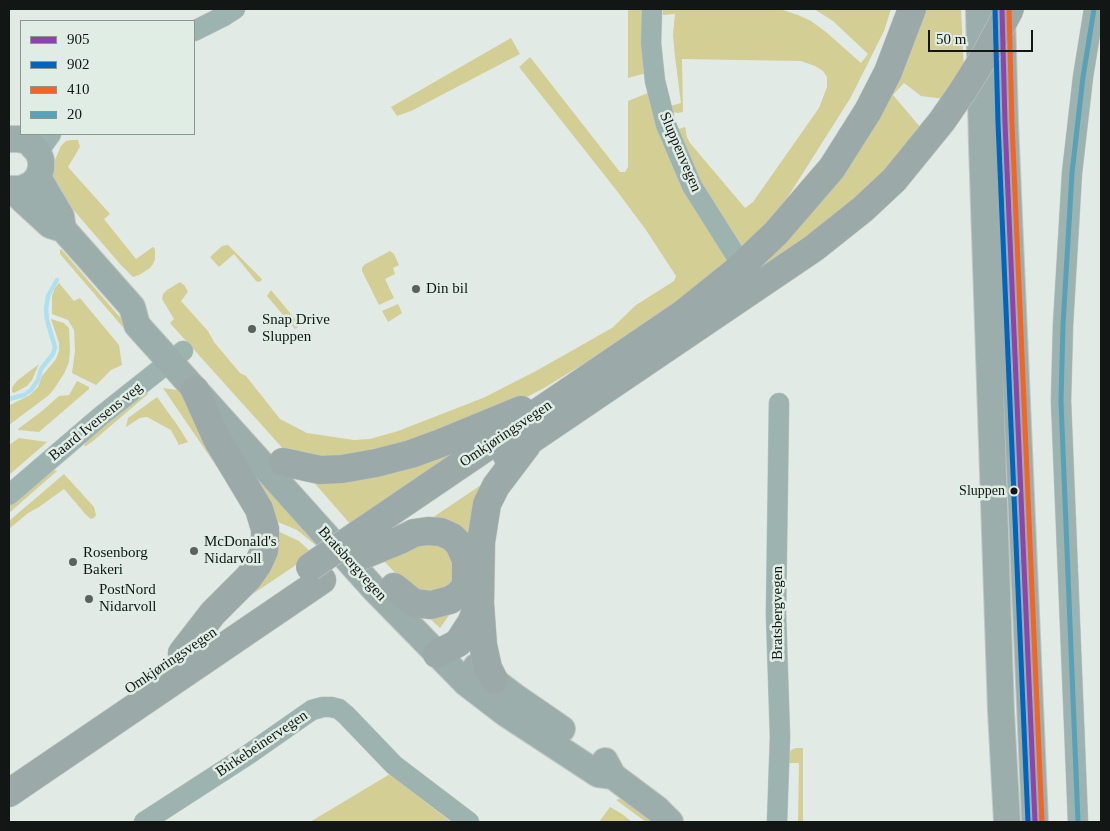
<!DOCTYPE html>
<meta charset="utf-8">
<style>
body{margin:0}
#map{position:relative;width:1110px;height:831px;overflow:hidden;background:#e2eae6;font-family:Georgia,serif}
canvas{display:block}
.frame{position:absolute;inset:0;border:10px solid #121715;pointer-events:none}
.legend{position:absolute;left:20px;top:20px;width:175px;height:115px;box-sizing:border-box;background:#dfede5;border:1px solid #8d9792;margin:0;padding:6px 9px;list-style:none;font-size:15px;color:#121715}
.legend li{display:flex;align-items:center;gap:10px;height:25px}
.legend b{width:25px;border:1px solid #8d9792}
.scale{position:absolute;left:928px;top:30px;width:105px;height:22px;box-sizing:border-box;border:2px solid #121715;border-top:0;padding-left:6px;font-size:15px;line-height:18px;white-space:nowrap;color:#121715;-webkit-text-stroke:4px #dfede5;paint-order:stroke}
</style>
<div id="map">
<canvas width="1110" height="831"></canvas>
<div class="frame"></div>
<ul class="legend">
<li><b style="height:6px;background:#8e44ad"></b>905</li>
<li><b style="height:6px;background:#0065bd"></b>902</li>
<li><b style="height:6px;background:#f26522"></b>410</li>
<li><b style="height:6px;background:#59a1b6"></b>20</li>
</ul>
<div class="scale">50 m</div>
</div>
<script>
const g = document.querySelector('canvas').getContext('2d');
g.lineJoin = 'round';
function paint(path, color) { g.fillStyle = color; g.fill(path, 'evenodd'); }
const shape = rows => new Path2D(rows.map(r => 'M' + r).join(''));
function trace(path, color, width, dash) { g.strokeStyle = color; g.lineWidth = width; g.lineCap = dash ? 'butt' : 'round'; g.setLineDash(dash || []); g.stroke(path); }
function label(font, color, halo, rows, align = 'center') {
  g.font = font + ' Georgia,serif'; g.lineWidth = 5; g.setLineDash([]); g.textBaseline = 'middle'; g.strokeStyle = halo; g.fillStyle = color; for (const [text, x, y, turn = 0] of rows) {
    g.save(); g.translate(x, y); g.rotate((+turn || 0) * Math.PI / 180); g.textAlign = isNaN(turn) ? turn : align; if (halo) g.strokeText(text, 0, 0); g.fillText(text, 0, 0); g.restore();
  }
}
paint(shape([
 [628,9,645,9,646,73,628,78],
 [663,9,780,9,798,15,811,21,826,32,861,63,868,54,833,21,814,9,891,9,884,31,851,97,779,211,742,250,701,184,678,134,679,129,685,127,687,137,690,143,745,208,753,202,819,108,827,87,827,77,823,71,815,66,801,61,682,59,683,112,678,113,671,112,670,106,681,103,675,57,673,35,675,14,663,15],
 [923,9,961,9,964,69,944,99,921,96,904,83,893,95,921,128,884,173,827,224,743,279],
 [511,38,520,54,411,111,397,116,391,107],
 [530,57,620,172,625,172,628,167,628,101,648,93,731,260,709,279,621,341,544,388,500,411,356,460,286,452,170,323,174,319,162,299,163,294,167,290,180,282,185,286,188,292,181,301,208,331,214,342,240,373,246,376,280,419,307,433,354,440,370,439,398,431,483,398,536,371,612,328,636,305,674,281,676,276,646,230,617,191,519,67],
 [72,140,78,140,80,147,68,167,110,214,104,219,136,259,153,247,155,249,155,259,153,264,150,268,139,275,133,277,120,264,64,199,56,186,53,176,54,162,61,146,66,141],
 [228,245,262,279,261,281,258,282,256,281,234,254,219,267,210,257,222,246],
 [61,249,137,337,133,339,60,254,60,250],
 [390,251,394,254,399,265,393,268,395,274,385,279,394,298,379,305,362,271,362,268,364,265],
 [59,283,74,301,80,298,119,345,122,365,111,370,96,385,72,373,75,351,74,330,68,320,52,314,52,296,55,288],
 [271,290,300,325,297,328,295,329,267,296],
 [398,304,402,313,388,322,382,311],
 [51,319,64,323,69,328,70,350,69,362,65,372,54,389,49,395,9,425,10,405,30,395,38,387,42,376,56,359,59,351,59,343],
 [39,364,32,380,27,386,14,393,12,392,12,387,18,380],
 [77,381,89,387,89,389,39,432,18,430,18,429,42,411,59,396,69,395],
 [163,388,177,390,181,393,240,488,236,495],
 [147,392,148,394,93,441,86,446,84,446,88,438],
 [157,397,178,426,188,442,179,445,171,430,147,417,140,418,126,427,128,418],
 [503,424,352,526,310,478],
 [223,433,323,545,319,548,297,530,271,519],
 [19,438,47,442,9,475,9,445],
 [53,470,57,471,9,513,9,505,47,473],
 [64,474,94,507,96,515,94,518,91,519,87,516,64,489,39,507,28,513,9,529,9,521],
 [490,479,475,557,426,522],
 [273,529,299,541,312,553,293,567,217,618],
 [420,540,450,548,456,580,436,596,406,584,382,559],
 [450,614,440,628,427,616],
 [796,748,803,748,803,822,798,822,799,763,788,763,788,756,791,750],
 [390,774,451,822,310,822],
 [622,798,655,822,646,822,616,800],
 [610,807,622,814,632,822,599,822]
]), '#d3ce94');
trace(shape([
 [9,399,24,395,31,390,38,380,41,369,53,354,55,347,47,320,46,309,48,296,57,280]
]), '#afe0f0', 4.5);
const minor = shape([
 [652,9,651,43,655,81,666,125,692,186,736,256],
 [194,31,224,16,235,9],
 [38,152,51,134],
 [9,495,101,416,183,351],
 [144,822,249,754,312,710,323,707,331,707,339,709,346,715,394,765,469,822],
 [777,822,780,737,776,614,779,403],
 [1078,822,1061,401,1063,325,1072,173,1083,77,1094,9]
]);
const major = shape([
 [979,9,982,146,1001,711,1007,822],
 [1002,16,1005,123,1035,822],
 [9,139,19,139,28,141,38,152,41,160,41,169,38,177,32,184,21,189,9,189],
 [38,177,61,216,63,229,132,307,137,325,375,590,466,683,505,713,598,774,613,776],
 [12,190,50,225,63,229],
 [476,667,514,696,562,729],
 [605,761,613,776,657,809,670,822]
]);
const highway = shape([
 [507,456,814,248,863,209,894,180],
 [283,462,320,470,342,469,376,463,411,454,441,443,521,410],
 [382,518,684,313,735,272,776,233,832,168,868,111,888,72,912,9],
 [394,587,414,603,431,605,450,600,458,595,465,588,466,579,466,560,459,544,452,537,441,532,428,531,414,533,400,540],
 [480,604,483,645,488,668,494,680],
 [182,653,213,613,249,577,258,564,264,551,265,541,265,529,259,509,217,439,195,390],
 [437,654,458,643,471,623,480,602,481,542,487,504,496,486,527,445],
 [9,793,322,580]
]);
trace(minor, '#c2c7c5', 21);
trace(major, '#c2c7c5', 28);
trace(highway, '#c2c7c5', 29);
trace(minor, '#9cb3b0', 20);
trace(major, '#9caeac', 26);
trace(highway, '#9baaa9', 28);
const highwayBridge = shape([
 [894,180,942,121,962,92,986,54,1010,9],
 [356,558,400,540],
 [310,567,382,518]
]);
trace(highwayBridge, '#c2c7c5', 29, []);
trace(highwayBridge, '#9baaa9', 28);
trace(shape([
 [1002,9,1005,123,1035,822]
]), '#8e44ad', 5);
trace(shape([
 [995,9,998,123,1028,822]
]), '#0065bd', 5);
trace(shape([
 [1009,9,1012,123,1042,822]
]), '#f26522', 5);
trace(shape([
 [1078,822,1061,401,1063,325,1072,173,1083,77,1094,9]
]), '#59a1b6', 5);
for (const [x, y, r, color] of [
 [416,289,5,"#5b615e"],
 [252,329,5,"#5b615e"],
 [1014,491,4.5,"#121715"],
 [194,551,5,"#5b615e"],
 [73,562,5,"#5b615e"],
 [89,599,5,"#5b615e"]
]) { const dot = new Path2D(); dot.arc(x, y, r, 0, 2 * Math.PI); g.fillStyle = color; g.fill(dot); trace(dot, '#dfede5', 2); }
label('14px', '#121715', '#dfede5', [
 ["Sluppen",1005,491]
], 'right');
label('15px', '#121715', '#dfede5', [
 ["Sluppenvegen",680,152,67],
 ["Baard Iversens veg",96,422,-39],
 ["Omkjøringsvegen",506,434,-34],
 ["Bratsbergvegen",352,564,48],
 ["Bratsbergvegen",778,613,-90],
 ["Omkjøringsvegen",171,661,-34],
 ["Birkebeinervegen",262,744,-34]
]);
label('15px', '#121715', '#dfede5', [
 ["Din bil",426,289],
 ["Snap Drive",262,320],
 ["Sluppen",262,337],
 ["McDonald's",204,542],
 ["Nidarvoll",204,559],
 ["Rosenborg",83,553],
 ["Bakeri",83,570],
 ["PostNord",99,590],
 ["Nidarvoll",99,607]
], 'left');
</script>
